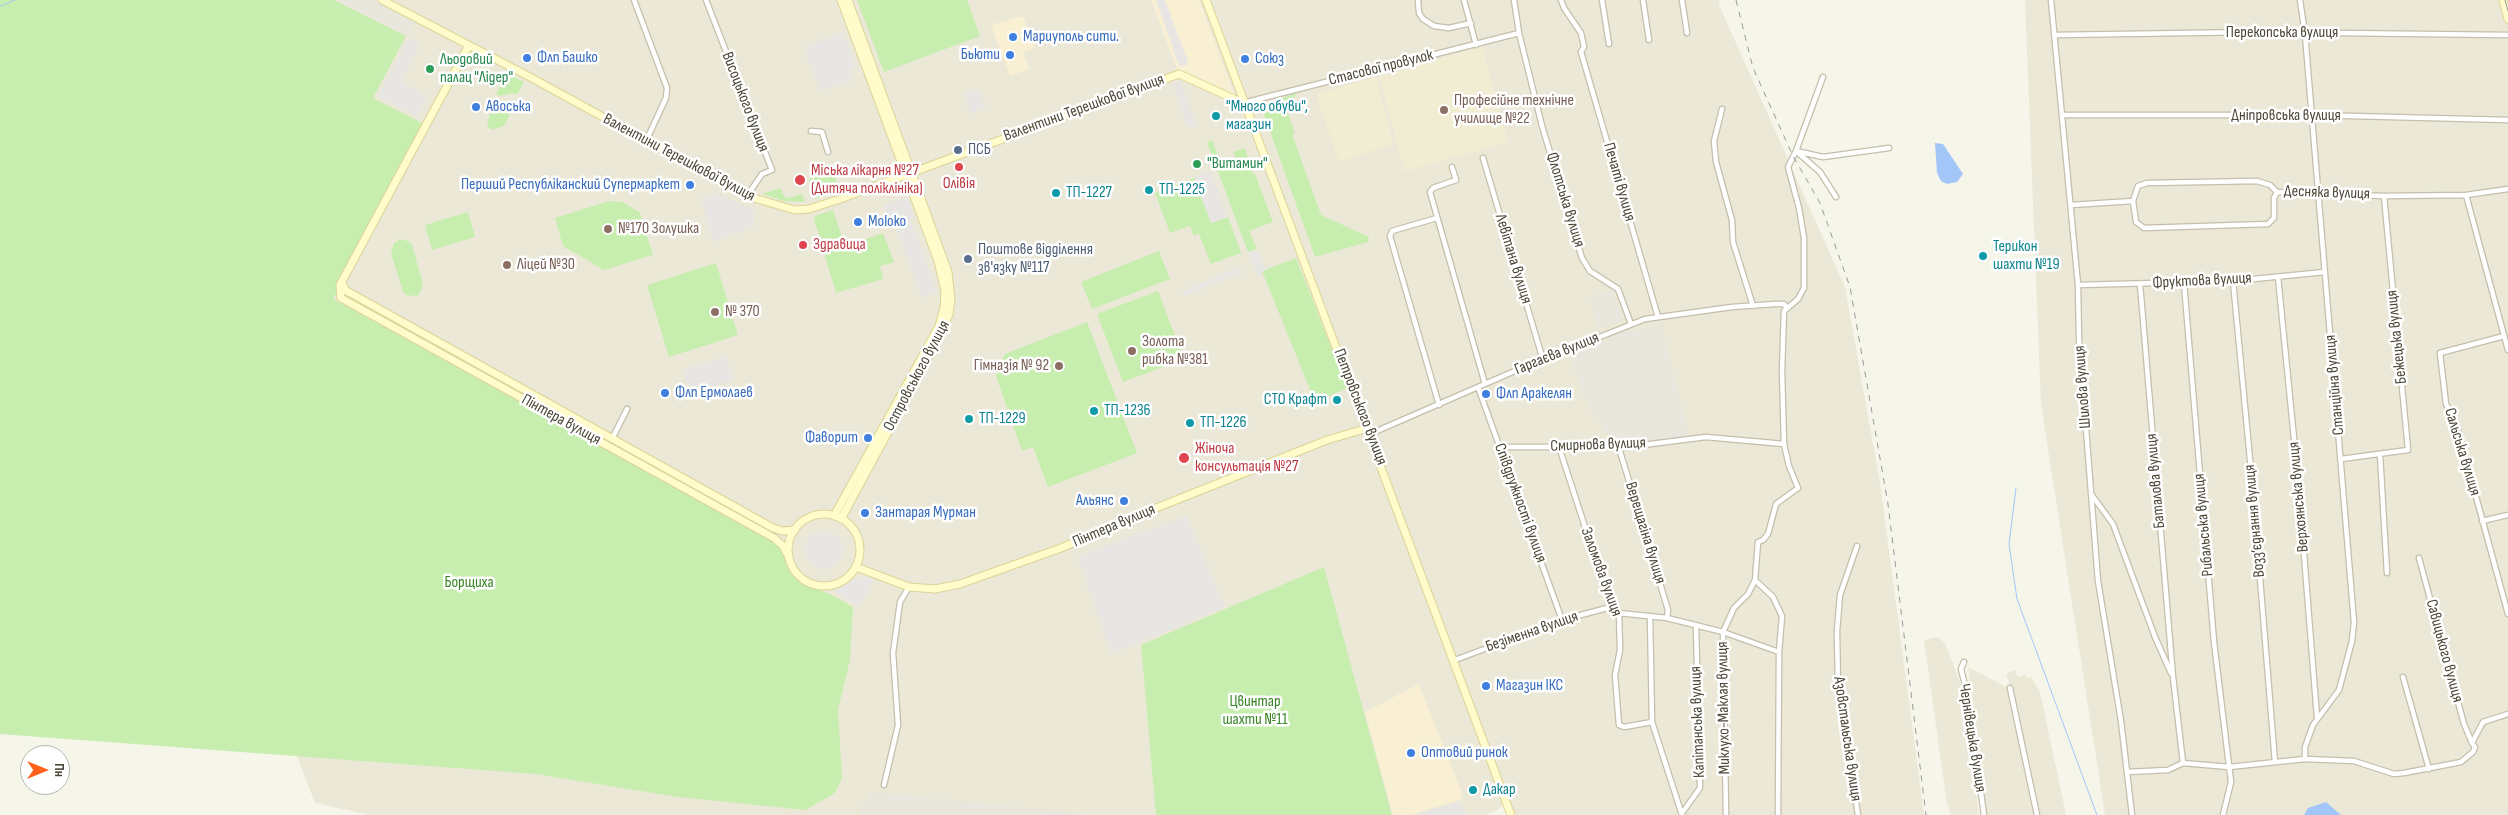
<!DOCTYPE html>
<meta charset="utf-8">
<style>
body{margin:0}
#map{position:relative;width:2508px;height:815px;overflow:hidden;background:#f6f5ea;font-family:"Sofia Sans Condensed",sans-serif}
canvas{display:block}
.north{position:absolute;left:20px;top:745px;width:50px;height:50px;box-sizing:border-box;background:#fff;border:1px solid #b7b5af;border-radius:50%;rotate:90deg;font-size:14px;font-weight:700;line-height:20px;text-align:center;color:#4b4737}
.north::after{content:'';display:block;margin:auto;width:18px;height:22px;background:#ff6218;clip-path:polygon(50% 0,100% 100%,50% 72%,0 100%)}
</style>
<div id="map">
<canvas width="2508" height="815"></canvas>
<div class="north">Пн</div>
</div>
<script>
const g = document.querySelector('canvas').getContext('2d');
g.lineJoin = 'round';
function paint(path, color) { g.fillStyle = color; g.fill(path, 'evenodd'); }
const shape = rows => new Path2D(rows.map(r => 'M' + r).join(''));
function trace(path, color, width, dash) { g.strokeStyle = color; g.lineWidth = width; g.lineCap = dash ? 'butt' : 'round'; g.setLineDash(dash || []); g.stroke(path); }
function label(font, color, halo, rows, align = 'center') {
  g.font = font + ' "Sofia Sans Condensed",sans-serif'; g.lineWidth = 5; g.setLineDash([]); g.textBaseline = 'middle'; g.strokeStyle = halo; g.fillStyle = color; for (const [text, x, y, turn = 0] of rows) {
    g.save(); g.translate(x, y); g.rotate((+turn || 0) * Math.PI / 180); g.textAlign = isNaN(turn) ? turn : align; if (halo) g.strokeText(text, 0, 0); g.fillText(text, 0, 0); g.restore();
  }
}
paint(shape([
 [0,0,1719,0,1719,5,1845,287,1880,483,1924,815,1513,815,1508,804,1486,815,370,815,315,803,48,111],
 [2025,0,2508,0,2508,815,2105,815,2041,404],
 [1937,637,1945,643,1961,685,1979,815,1951,815,1947,804,1924,640],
 [1968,667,2008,688,2034,815,1987,815],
 [2015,670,2018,677,2025,674,2027,678,2031,677,2040,692,2066,815,2040,815,2015,698,2006,674]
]), '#ebe8d7');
paint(shape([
 [1151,0,1199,0,1236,99,1179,74],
 [1023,16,1035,48,1023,53,1029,69,1010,76,991,25],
 [1419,684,1463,795,1461,800,1433,808,1410,815,1393,815,1365,712]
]), '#f9f0d4');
paint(shape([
 [334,0,375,0,418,19,406,36],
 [1612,290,1622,321,1599,328,1590,297],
 [1661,326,1690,439,1615,446,1585,398,1569,356,1620,334],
 [870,792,1092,815,860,815]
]), '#e9e6de');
paint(shape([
 [1482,46,1508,142,1405,171,1379,77],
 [1376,77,1393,144,1339,162,1316,94]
]), '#f1edd3');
paint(shape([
 [0,0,334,0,406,36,373,98,426,125,333,299,772,541,781,548,789,569,801,583,830,594,853,607,850,660,838,710,842,778,836,791,830,796,805,810,678,797,536,774,0,734],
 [857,0,967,0,980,36,884,72],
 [507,74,524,82,517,95,513,93,500,96,496,94],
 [1296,93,1294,99,1284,103,1295,133,1292,134,1321,215,1369,237,1368,242,1315,257,1261,106],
 [515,104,504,126,492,130,487,125,491,110],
 [1212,140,1223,168,1237,163,1233,152,1245,148,1253,174,1255,174,1273,222,1249,231,1257,249,1248,252,1207,142],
 [833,171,839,191,815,199,812,191,817,189,815,184,811,186,809,179],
 [1194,178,1211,223,1228,217,1241,253,1211,264,1199,234,1194,236,1190,226,1170,233,1155,193],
 [781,188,783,195,788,198,802,194,805,202,784,201,762,194],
 [609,201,623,202,640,213,653,255,604,270,563,246,555,218],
 [833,210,845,246,883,233,894,262,880,266,883,279,836,293,814,219,815,216],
 [468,212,475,237,432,250,425,225],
 [401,239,410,242,412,245,423,284,420,293,416,296,406,295,403,292,391,253,394,243],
 [1159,251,1170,279,1092,309,1081,282],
 [1296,258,1347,388,1315,402,1262,271],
 [716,263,738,335,669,357,647,285],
 [1158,291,1184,359,1123,382,1097,314],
 [1087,322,1137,453,1048,487,1033,447,1022,451,996,376,1005,354],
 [1324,567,1392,815,1156,815,1141,645]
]), '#c7eeaf');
paint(shape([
 [1156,0,1165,0,1188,62,1187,65,1179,66],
 [843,32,856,67,850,71,853,80,820,91,804,47],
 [409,38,420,44,401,82,427,96,417,116,378,96],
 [1180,80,1197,125,1188,128,1172,83],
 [978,89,986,108,971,114,964,94],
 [1210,171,1228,217,1211,223,1194,178],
 [715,193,753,210,755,226,713,241,701,198],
 [907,196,915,218,911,220,937,291,922,297,895,226,892,227,883,205],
 [1257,249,1266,270,1258,276,1248,252],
 [1239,267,1242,272,1184,296,1182,291],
 [726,356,734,380,690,394,682,370],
 [1186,516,1225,607,1111,654,1078,556],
 '805 550a19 19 0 1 1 38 0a19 19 0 1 1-38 0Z',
 [862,577,873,577,867,595,858,606,832,590],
 [1460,801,1467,815,1414,815]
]), '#e8e6e2');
paint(shape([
 [1935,143,1943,144,1963,174,1957,182,1947,184,1941,181,1937,173],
 [2326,802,2341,815,2304,815,2308,808]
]), '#a2c6f8');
trace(shape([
 [0,6,15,0],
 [2016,488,2009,544,2017,599,2097,815]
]), '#a2c6f8', 1);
const street = shape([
 [634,0,667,88,666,98,646,141],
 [706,0,772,170,762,174,747,196],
 [1418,0,1419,13,1423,19,1434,26,1449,28,1471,23],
 [1464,0,1476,45],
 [1514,0,1519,33,1542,126,1582,258,1590,271,1618,289,1631,324],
 [1561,0,1564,8,1581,33,1584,47,1581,52,1658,317],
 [1602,0,1609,44],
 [1643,0,1649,40],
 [1682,0,1687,33],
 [2051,0,2078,285,2079,340,2098,581,2121,721,2132,815],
 [2300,0,2305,34,2354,622,2352,641,2339,690,2313,725,2305,747,2305,759],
 [2055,35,2253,32,2508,35],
 [1823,77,1796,151,1823,157,1889,148],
 [1243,103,1519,33],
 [1722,109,1714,141,1716,162,1732,220,1733,242,1753,306],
 [2063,115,2311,115,2508,120],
 [811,131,822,132,828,152],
 [1483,158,1543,360],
 [1452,167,1456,180,1433,188,1430,192,1485,384],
 [2466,195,2508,350],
 [2133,201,2136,222,2144,228,2268,224,2274,218,2274,198,2277,192],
 [2071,205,2133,201,2138,186,2147,183,2257,181,2270,185,2277,192,2384,196,2466,195,2508,189],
 [1437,218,1392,231,1390,236,1439,405],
 [2278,277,2298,479,2317,717],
 [2233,281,2252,480,2275,762],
 [2184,283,2214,642,2231,782,2223,815],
 [2140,284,2173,677,2183,763],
 [2078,285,2233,281,2325,272],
 [2504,336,2440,353,2446,404,2456,423,2508,614],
 [1478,387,1562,620],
 [1370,434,1517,370,1645,319,1732,307,1775,304,1784,304,1786,307],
 [612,439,627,409],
 [1500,447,1559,447,1592,444,1619,448,1706,437,1784,444],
 [1559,447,1611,607,1619,613,1620,650,1615,675,1619,725,1624,727,1652,722],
 [1619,448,1668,610,1667,618],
 [2380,454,2387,573],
 [2341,459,2408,450,2384,196],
 [2091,494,2113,524,2155,637,2171,673],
 [2482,521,2508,515],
 [1857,546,1840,595,1837,631,1838,688,1858,815],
 [2419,558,2464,724,2472,743],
 [1619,613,1667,618,1723,632,1779,652],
 [1650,616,1652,722,1682,815],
 [1455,660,1562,620,1611,607],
 [1964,662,1961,669,1967,693,1984,815],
 [2403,677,2429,769],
 [2010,688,2037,815],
 [2127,772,2168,770,2183,763,2229,767,2305,759,2354,761,2394,774,2404,773,2461,762,2473,752,2475,747,2472,743,2483,722,2508,714],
 [884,785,898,725,893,653,900,602,909,587],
 [1682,813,1700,788,1696,626],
 [1726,815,1723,632,1734,608,1748,594,1755,580],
 [1778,815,1779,652,1782,616,1773,597,1755,580,1758,542,1763,540,1768,534,1776,504,1798,488,1789,466,1784,444,1782,371,1784,311,1798,299,1804,288,1804,238,1799,208,1788,167,1796,151,1820,172,1836,197]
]);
const secondary = shape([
 [382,0,530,77,747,196,795,210,809,209,843,198,1179,74,1243,103],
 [1206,0,1511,815],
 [2503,0,2508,19],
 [468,47,340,285,341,298,774,538,783,546,789,557],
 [342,282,345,290,773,528,783,531,795,530],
 '788 550a36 36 0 1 1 72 0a36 36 0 1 1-72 0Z',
 [834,516,939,326,944,308,945,291,938,261,841,0],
 [841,519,942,332,949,314,951,300,948,272,848,0],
 [856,567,909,587,935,589,960,584,1061,548,1141,514,1327,440,1368,428]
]);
trace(street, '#c3bfab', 7);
trace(secondary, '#dbd496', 9);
trace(street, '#fff', 4.5);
trace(secondary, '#fffbcb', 7);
trace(shape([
 [2505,0,2508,11]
]), '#999', 1);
trace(shape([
 [1736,0,1753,68,1793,156,1820,203,1850,287,1888,504,1926,815]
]), '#999', 1, [6, 6]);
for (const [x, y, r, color] of [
 [1013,37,5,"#3f7fe0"],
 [1010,55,5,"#3f7fe0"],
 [527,58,5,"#3f7fe0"],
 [1245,59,5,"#3f7fe0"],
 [430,69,5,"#2e9e5b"],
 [476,107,5,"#3f7fe0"],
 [1444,110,5,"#8d6e63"],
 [1216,116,5,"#0f9aa8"],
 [958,150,5,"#5c6f8a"],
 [1197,164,5,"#2e9e5b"],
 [959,167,5,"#e0444e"],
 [800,180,6,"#e0444e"],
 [690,185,5,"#3f7fe0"],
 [1149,190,5,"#0f9aa8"],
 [1056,193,5,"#0f9aa8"],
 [858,222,5,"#3f7fe0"],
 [608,229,5,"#8d6e63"],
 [803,245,5,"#e0444e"],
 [1983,256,5,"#0f9aa8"],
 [968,259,5,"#5c6f8a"],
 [507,265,5,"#8d6e63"],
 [715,312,5,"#8d6e63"],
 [1132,351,5,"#8d6e63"],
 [1059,366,5,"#8d6e63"],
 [665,393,5,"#3f7fe0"],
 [1486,394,5,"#3f7fe0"],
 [1337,400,5,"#0f9aa8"],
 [1094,411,5,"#0f9aa8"],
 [969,419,5,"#0f9aa8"],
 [1190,423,5,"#0f9aa8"],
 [868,438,5,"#3f7fe0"],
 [1184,458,6,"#e0444e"],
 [1124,501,5,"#3f7fe0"],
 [865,513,5,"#3f7fe0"],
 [1486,686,5,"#3f7fe0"],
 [1411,753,5,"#3f7fe0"],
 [1473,790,5,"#0f9aa8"]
]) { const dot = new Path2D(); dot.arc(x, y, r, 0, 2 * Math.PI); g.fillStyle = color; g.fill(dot); trace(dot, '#fff', 2); }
label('16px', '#4b4737', '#fff', [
 ["Перекопська вулиця",2282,33],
 ["Стасової провулок",1381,68,-14],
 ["Висоцького вулиця",745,102,69],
 ["Валентини Терешкової вулиця",1084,108,-20],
 ["Дніпровська вулиця",2286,116],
 ["Валентини Терешкової вулиця",679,158,28],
 ["Печаті вулиця",1619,182,74],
 ["Десняка вулиця",2327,193,2],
 ["Флотська вулиця",1565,200,73],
 ["Левітана вулиця",1513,259,73],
 ["Фруктова вулиця",2202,281,-3],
 ["Бежецька вулиця",2397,337,-96],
 ["Гаргаєва вулиця",1557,354,-22],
 ["Островського вулиця",917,376,-62],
 ["Станційна вулиця",2335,385,-95],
 ["Шилова вулиця",2083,387,-94],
 ["Петровського вулиця",1360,407,69],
 ["Пінтера вулиця",561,420,29],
 ["Смирнова вулиця",1598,445,-2],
 ["Сальська вулиця",2462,452,73],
 ["Баталова вулиця",2156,481,-95],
 ["Верхоянська вулиця",2299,497,-95],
 ["Співдружності вулиця",1520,503,70],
 ["Возз’єднання вулиця",2255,521,-95],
 ["Рибальська вулиця",2204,525,-95],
 ["Пінтера вулиця",1114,526,-23],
 ["Верещагіна вулиця",1645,533,73],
 ["Заломова вулиця",1601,572,70],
 ["Безіменна вулиця",1532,632,-19],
 ["Савицького вулиця",2444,651,75],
 ["Миклухо-Маклая вулиця",1724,708,-91],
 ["Капітанська вулиця",1698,722,-92],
 ["Чернівецька вулиця",1972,738,81],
 ["Азовстальська вулиця",1847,739,82]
]);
label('16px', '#366cbe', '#fff', [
 ["Мариуполь сити.",1023,37],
 ["Бьюти",1000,55,"right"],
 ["Флп Башко",537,58],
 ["Союз",1255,59],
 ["Авоська",486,107],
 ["Перший Республiканский Супермаркет",680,185,"right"],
 ["Moloko",868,222],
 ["Флп Ермолаев",675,393],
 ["Флп Аракелян",1496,394],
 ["Фаворит",858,438,"right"],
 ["Альянс",1114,501,"right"],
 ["Зантарая Мурман",875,513],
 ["Магазин ІКС",1496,686],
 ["Оптовий ринок",1421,753]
], 'left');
label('16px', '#27864d', '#fff', [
 ["Льодовий",440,60],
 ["палац \"Лідер\"",440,78],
 ["\"Витамин\"",1207,164]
], 'left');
label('16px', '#785e54', '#fff', [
 ["Професійне технічне",1454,101],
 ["училище №22",1454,119],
 ["№170 Золушка",618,229],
 ["Ліцей №30",517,265],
 ["№ 370",725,312],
 ["Золота",1142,342],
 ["рибка №381",1142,360],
 ["Гімназія № 92",1049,366,"right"]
], 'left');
label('16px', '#0d838f', '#fff', [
 ["\"Много обуви\",",1226,107],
 ["магазин",1226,125],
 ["ТП-1225",1159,190],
 ["ТП-1227",1066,193],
 ["Терикон",1993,247],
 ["шахти №19",1993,265],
 ["СТО Крафт",1327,400,"right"],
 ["ТП-1236",1104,411],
 ["ТП-1229",979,419],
 ["ТП-1226",1200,423],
 ["Дакар",1483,790]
], 'left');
label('16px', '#4e5e75', '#fff', [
 ["ПСБ",968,150],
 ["Поштове відділення",978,250],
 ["зв'язку №117",978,268]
], 'left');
label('16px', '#be3a42', '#fff', [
 ["Міська лікарня №27",811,171],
 ["(Дитяча поліклініка)",811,189],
 ["Олівія",959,184,"center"],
 ["Здравица",813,245],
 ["Жіноча",1195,449],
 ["консультація №27",1195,467]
], 'left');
label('16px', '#378423', '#fff', [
 ["Борщиха",469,583],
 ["Цвинтар",1255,702],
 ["шахти №11",1255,720]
]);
</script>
